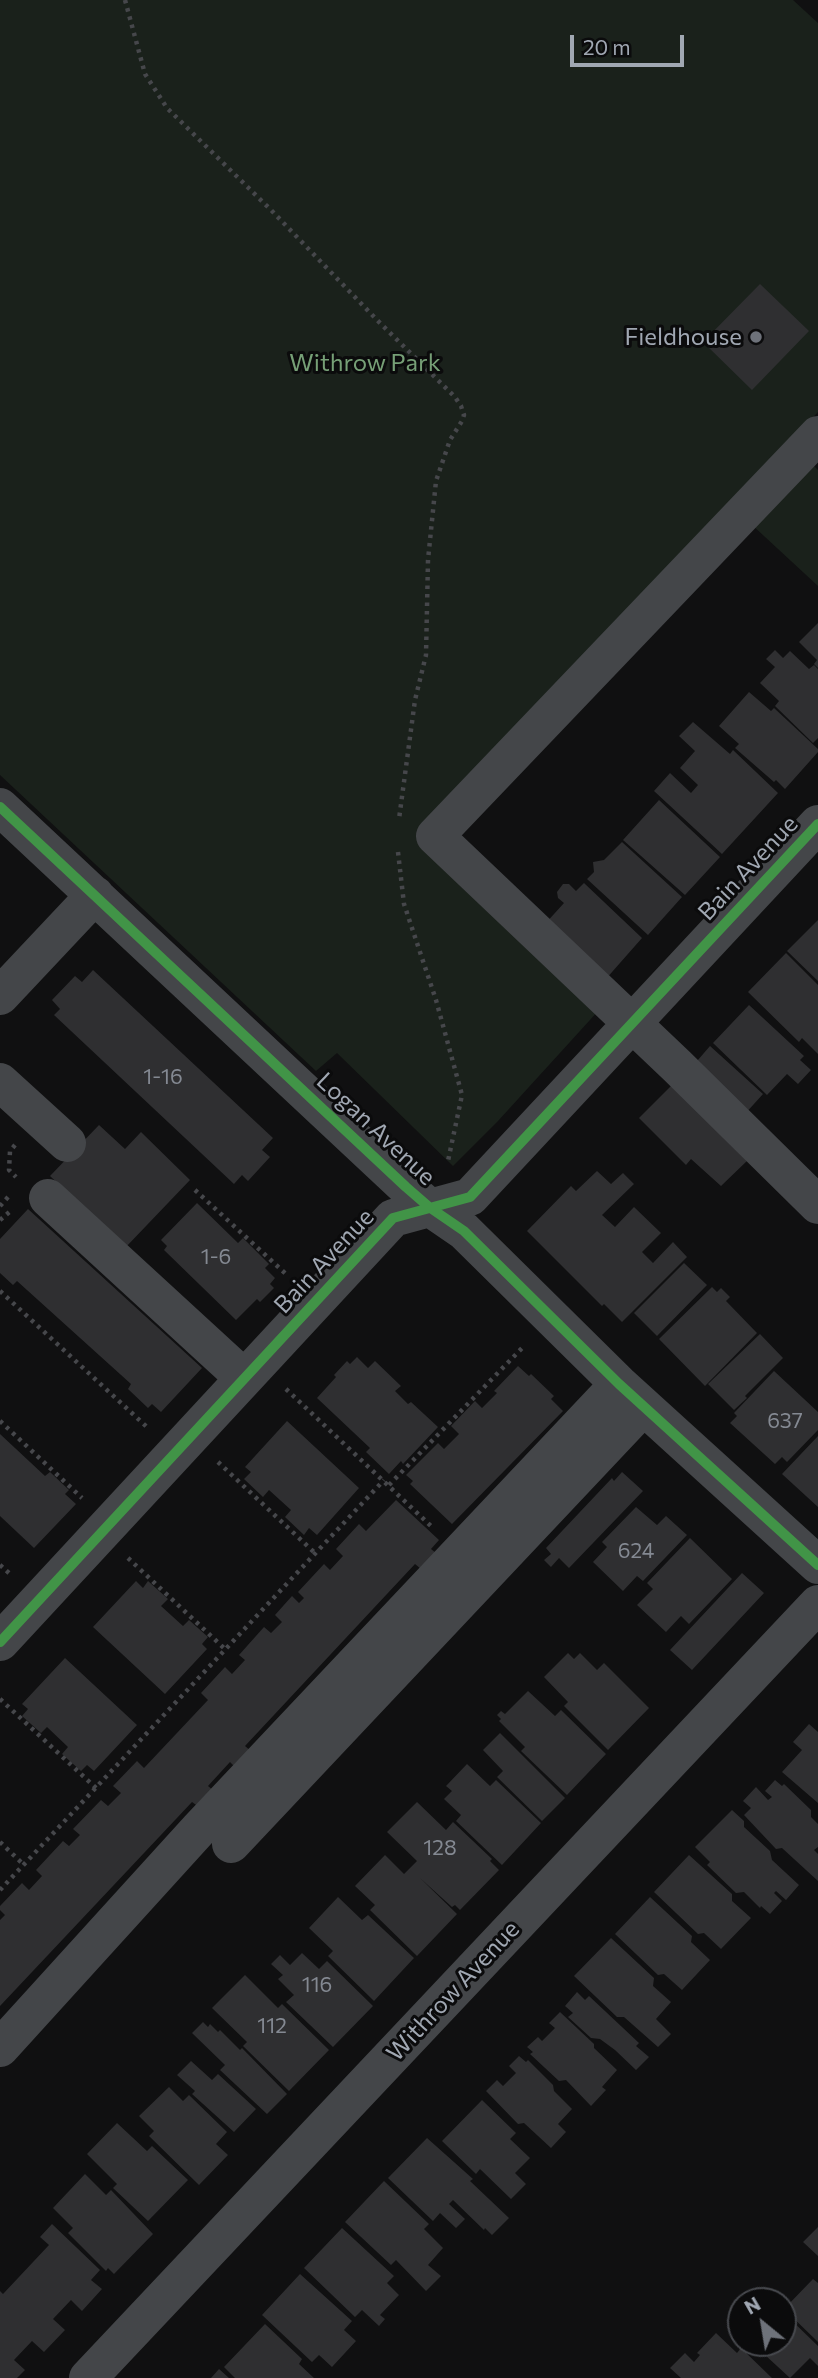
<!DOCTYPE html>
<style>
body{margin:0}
#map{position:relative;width:818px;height:2378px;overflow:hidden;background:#101011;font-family:Commissioner,sans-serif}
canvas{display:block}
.north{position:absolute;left:727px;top:2287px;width:70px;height:70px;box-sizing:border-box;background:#0b0b0c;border:2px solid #47494e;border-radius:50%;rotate:330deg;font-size:19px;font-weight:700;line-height:28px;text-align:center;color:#a0a7b2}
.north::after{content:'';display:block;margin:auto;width:24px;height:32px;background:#6e727a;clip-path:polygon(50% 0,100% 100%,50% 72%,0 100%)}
.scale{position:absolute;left:570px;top:35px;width:114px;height:32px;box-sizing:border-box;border:4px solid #a0a7b2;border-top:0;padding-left:9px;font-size:21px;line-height:24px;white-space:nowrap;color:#a0a7b2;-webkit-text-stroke:5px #0b0b0c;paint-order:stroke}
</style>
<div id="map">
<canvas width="818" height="2378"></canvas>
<div class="north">N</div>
<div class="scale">20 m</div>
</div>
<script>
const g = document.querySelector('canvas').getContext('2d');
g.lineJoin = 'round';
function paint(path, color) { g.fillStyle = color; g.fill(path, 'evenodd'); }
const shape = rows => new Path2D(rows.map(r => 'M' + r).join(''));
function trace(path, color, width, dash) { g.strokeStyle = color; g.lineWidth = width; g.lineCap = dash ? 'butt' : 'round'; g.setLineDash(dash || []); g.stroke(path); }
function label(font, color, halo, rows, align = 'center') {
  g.font = font + ' Commissioner,sans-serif'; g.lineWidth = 6; g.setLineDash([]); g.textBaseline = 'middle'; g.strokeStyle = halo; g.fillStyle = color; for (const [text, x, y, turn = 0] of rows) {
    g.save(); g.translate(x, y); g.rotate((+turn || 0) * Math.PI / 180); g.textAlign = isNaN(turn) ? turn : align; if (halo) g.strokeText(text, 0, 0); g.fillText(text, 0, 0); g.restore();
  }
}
paint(shape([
 [0,0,793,0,818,23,818,412,421,836,600,1009,498,1121,453,1166,337,1053,316,1071,0,775],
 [810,462,818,470,818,586,751,524]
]), '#1a211b');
paint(shape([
 [760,284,809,331,752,390,703,342],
 [818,623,818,668,814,664,817,660,799,642],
 [775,650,783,658,790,651,809,669,814,665,818,669,818,738,813,743,775,706,779,701,760,683,775,667,766,659],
 [749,692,771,711,774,708,818,749,818,752,785,789,776,780,774,782,735,748,739,744,719,726],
 [693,722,730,754,733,750,778,793,722,854,654,791,670,773,691,793,698,785,680,768,695,751,679,736],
 [659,800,720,857,685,895,623,840],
 [622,842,682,897,648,935,587,879,594,872,593,862,604,860],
 [584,883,642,938,605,980,544,925,564,903,558,898,557,892,563,884,569,884,576,891],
 [818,920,818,981,787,951],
 [786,953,818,985,818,1054,802,1038,799,1042,748,992],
 [93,970,273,1138,262,1150,270,1157,248,1181,242,1175,234,1184,54,1015,60,1009,52,1000,75,976,82,982],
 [749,1005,804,1056,800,1060,811,1070,798,1084,787,1074,767,1095,713,1043],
 [710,1046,763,1094,744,1115,691,1068],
 [675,1082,748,1160,721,1186,691,1159,686,1165,639,1118],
 [99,1125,125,1149,141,1132,190,1180,125,1248,50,1176],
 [597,1171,611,1184,623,1173,634,1184,602,1215,615,1227,634,1207,661,1233,642,1252,653,1263,673,1242,687,1257,622,1322,604,1304,602,1306,527,1231,571,1186,576,1191],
 [197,1203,238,1243,243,1238,269,1264,265,1268,275,1278,270,1284,274,1288,260,1302,257,1299,236,1320,164,1250,167,1246,161,1240],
 [28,1209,202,1368,161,1412,152,1404,148,1408,128,1389,131,1384,17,1281,13,1285,0,1273,0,1239],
 [684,1263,707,1285,657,1336,634,1313],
 [712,1287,717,1292,721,1288,730,1297,726,1301,757,1333,705,1386,659,1339],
 [760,1334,783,1358,745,1396,747,1398,734,1410,708,1384],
 [357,1357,368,1368,375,1361,401,1386,395,1391,408,1404,411,1402,438,1427,403,1464,401,1461,389,1474,366,1452,370,1448,317,1398,336,1377,334,1375,347,1361,350,1364],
 [518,1366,529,1376,531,1374,554,1396,551,1399,563,1411,452,1524,410,1484,413,1481,406,1475,438,1443,444,1449,459,1434,451,1426,475,1401,482,1408,497,1393,494,1391],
 [774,1371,818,1412,818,1430,787,1462,782,1457,775,1464,730,1423,737,1416,734,1413],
 [287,1421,359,1488,317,1535,309,1528,304,1535,285,1517,291,1510,269,1490,263,1497,244,1479,251,1472,245,1467],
 [0,1434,45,1476,50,1472,69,1490,65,1494,76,1504,34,1548,0,1516],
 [818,1436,818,1507,782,1474],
 [622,1472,643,1491,569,1568,559,1558,551,1567,544,1560,551,1554,546,1548,612,1478,614,1481],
 [396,1500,439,1540,431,1549,436,1553,421,1569,415,1564,245,1746,252,1752,236,1768,230,1762,208,1786,214,1791,199,1807,192,1802,0,2006,0,1920,5,1915,0,1910,0,1906,22,1883,29,1890,42,1876,36,1870,63,1841,69,1846,80,1835,73,1829,101,1800,108,1806,121,1793,113,1786,137,1761,144,1768,208,1700,201,1693,225,1667,232,1674,245,1660,239,1655,264,1627,271,1633,282,1622,275,1615,292,1596,299,1603,304,1598,298,1592,324,1564,330,1570,343,1556,336,1549,359,1524,366,1531],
 [636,1507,657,1525,666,1516,687,1535,643,1581,637,1576,623,1591,593,1562,607,1547,602,1542],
 [690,1538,732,1579,689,1624,681,1616,666,1632,637,1605,653,1589,647,1583],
 [742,1573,764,1593,692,1670,670,1650],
 [136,1581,143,1588,148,1581,168,1599,161,1606,183,1626,189,1620,208,1637,202,1644,207,1649,165,1694,93,1627],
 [568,1653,574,1659,580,1653,597,1670,604,1663,649,1708,608,1750,564,1706,568,1702,544,1677],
 [65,1658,137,1725,94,1771,87,1765,81,1771,62,1754,68,1747,47,1727,41,1733,22,1716,28,1709,22,1704],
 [528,1691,555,1716,561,1710,606,1754,567,1795,521,1751,525,1747,499,1721,501,1719,497,1715,501,1711,505,1714],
 [809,1724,818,1732,818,1803,782,1772,802,1750,793,1742],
 [500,1733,565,1798,542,1821,497,1777,503,1771,483,1750],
 [467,1764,490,1786,496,1780,541,1823,502,1865,456,1821,461,1815,444,1799,452,1791,446,1786],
 [775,1780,782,1786,784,1784,811,1810,811,1817,818,1824,818,1847,814,1850,818,1854,818,1881,782,1848,776,1849,744,1815,751,1808,743,1801,756,1787,768,1800,772,1797,765,1791],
 [417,1802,446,1830,453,1822,492,1859,490,1861,499,1870,460,1910,455,1905,452,1907,420,1878,457,1914,417,1956,370,1910,375,1905,355,1886,385,1855,404,1874,417,1861,387,1832],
 [732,1810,744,1821,744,1827,770,1851,772,1860,799,1885,786,1900,776,1891,774,1893,782,1901,770,1914,761,1906,760,1908,744,1892,736,1893,707,1865,710,1862,695,1847],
 [689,1855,732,1894,732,1901,751,1918,721,1949,704,1933,698,1934,654,1892],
 [338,1897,362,1920,368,1915,414,1958,374,2001,328,1956,333,1951,309,1928],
 [650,1897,692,1936,691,1942,710,1960,682,1990,664,1974,658,1975,615,1934],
 [611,1938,654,1978,653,1986,671,2002,656,2019,671,2034,658,2047,624,2017,617,2017,574,1976],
 [302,1953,319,1969,327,1961,373,2006,333,2047,286,2002,294,1995,278,1979,283,1975,271,1964,280,1955,290,1965],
 [245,1975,278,2008,282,2004,329,2050,289,2091,243,2046,247,2042,212,2008],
 [577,1992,585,2000,589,1996,639,2043,636,2046,649,2057,636,2070,615,2050,600,2039,591,2038,568,2017,573,2013,565,2006],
 [560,2012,594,2044,594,2048,617,2070,602,2087,606,2090,591,2106,566,2080,559,2081,530,2054,533,2052,527,2047,538,2037,542,2041,555,2028,549,2023],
 [203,2022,208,2027,210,2024,218,2032,220,2030,240,2050,242,2048,287,2094,267,2114,220,2070,225,2065,192,2033],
 [519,2056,526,2062,528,2060,553,2085,554,2091,572,2109,558,2124,566,2132,551,2148,524,2123,518,2124,486,2091,497,2080,503,2086,516,2073,509,2066],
 [191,2061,212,2080,218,2074,256,2109,234,2132,192,2094,195,2091,177,2075],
 [169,2087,183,2101,189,2095,227,2132,216,2144,228,2155,199,2185,149,2136,154,2131,139,2116],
 [482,2100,516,2133,510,2139,530,2158,515,2173,526,2184,511,2199,480,2169,476,2174,442,2141],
 [117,2123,147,2151,152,2146,188,2180,148,2221,113,2188,117,2184,87,2154],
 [427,2138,473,2179,470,2181,509,2218,492,2235,485,2228,484,2230,453,2200,449,2204,465,2219,456,2228,440,2213,433,2221,388,2178],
 [85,2174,106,2195,111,2190,153,2234,114,2274,108,2268,106,2271,68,2233,73,2228,53,2208],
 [384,2181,429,2224,424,2229,443,2248,428,2265,441,2276,426,2291,396,2260,391,2265,345,2222],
 [52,2224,100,2270,91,2280,102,2289,82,2311,71,2300,53,2319,65,2330,44,2352,32,2341,14,2360,25,2370,17,2378,0,2378,0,2291,3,2294,49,2245,40,2237],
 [818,2227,818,2256,803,2242],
 [342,2228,394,2276,387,2283,399,2295,380,2315,385,2319,379,2326,362,2310,355,2317,304,2268],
 [300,2274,352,2321,344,2330,356,2341,332,2367,319,2355,312,2362,262,2315],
 [813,2279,818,2283,818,2342,784,2309],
 [783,2312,818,2346,818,2366,810,2358,790,2378,752,2343,783,2343],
 [265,2324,302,2359,299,2364,314,2378,235,2378,224,2367],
 [716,2333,737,2353,741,2348,772,2378,681,2378,670,2368,685,2353,694,2362,700,2355,697,2353],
 [219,2369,229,2378,211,2378]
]), '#2f2f31');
trace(shape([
 [125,0,145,74,167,108,271,210,377,320,455,397,461,406,464,415,462,421,450,440,436,481,428,560,426,655,415,700,399,819],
 [398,852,404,904,436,1000,462,1095,448,1161],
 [15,1145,10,1151,9,1170,16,1177],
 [195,1190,287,1275],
 [0,1206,9,1196],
 [0,1220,13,1209],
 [0,1291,148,1428],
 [286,1389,432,1527],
 [0,1421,82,1498],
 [218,1462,316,1554],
 [389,1485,525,1345],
 [128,1558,226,1650],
 [0,1565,10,1574],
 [0,1699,96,1788],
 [0,1842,24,1865],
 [0,1890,384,1480]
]), '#46474b', 4.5, [3.5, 5]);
trace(shape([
 [818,435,435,836,677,1066,818,1205],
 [0,807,406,1187,429,1207,464,1231,619,1384,818,1565],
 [0,996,95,895],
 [0,1082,67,1143],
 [48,1198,244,1378],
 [0,1642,393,1218,470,1197,818,824],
 [231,1844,643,1407],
 [0,2048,199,1829,619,1384],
 [88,2378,818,1604]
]), '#444649', 38);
trace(shape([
 [0,807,406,1187,429,1207,464,1231,619,1384,818,1565],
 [0,1642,393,1218,470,1197,818,824]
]), '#419447', 10);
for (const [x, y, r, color] of [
 [756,337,7,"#6e727a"]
]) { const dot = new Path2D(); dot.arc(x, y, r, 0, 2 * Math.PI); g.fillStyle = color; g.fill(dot); trace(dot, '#0b0b0c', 2.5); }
label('21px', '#848992', null, [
 ["1-16",163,1077],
 ["1-6",216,1257],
 ["637",785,1421],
 ["624",636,1551],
 ["128",440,1848],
 ["116",317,1985],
 ["112",272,2026]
]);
label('24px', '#a0a7b2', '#0b0b0c', [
 ["Fieldhouse",742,337]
], 'right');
label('24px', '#769f76', '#0b0b0c', [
 ["Withrow Park",365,363]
]);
label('24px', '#a0a7b2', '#0b0b0c', [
 ["Bain Avenue",748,868,-47],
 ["Logan Avenue",376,1129,43],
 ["Bain Avenue",324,1261,-47],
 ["Withrow Avenue",453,1991,-47]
]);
</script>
